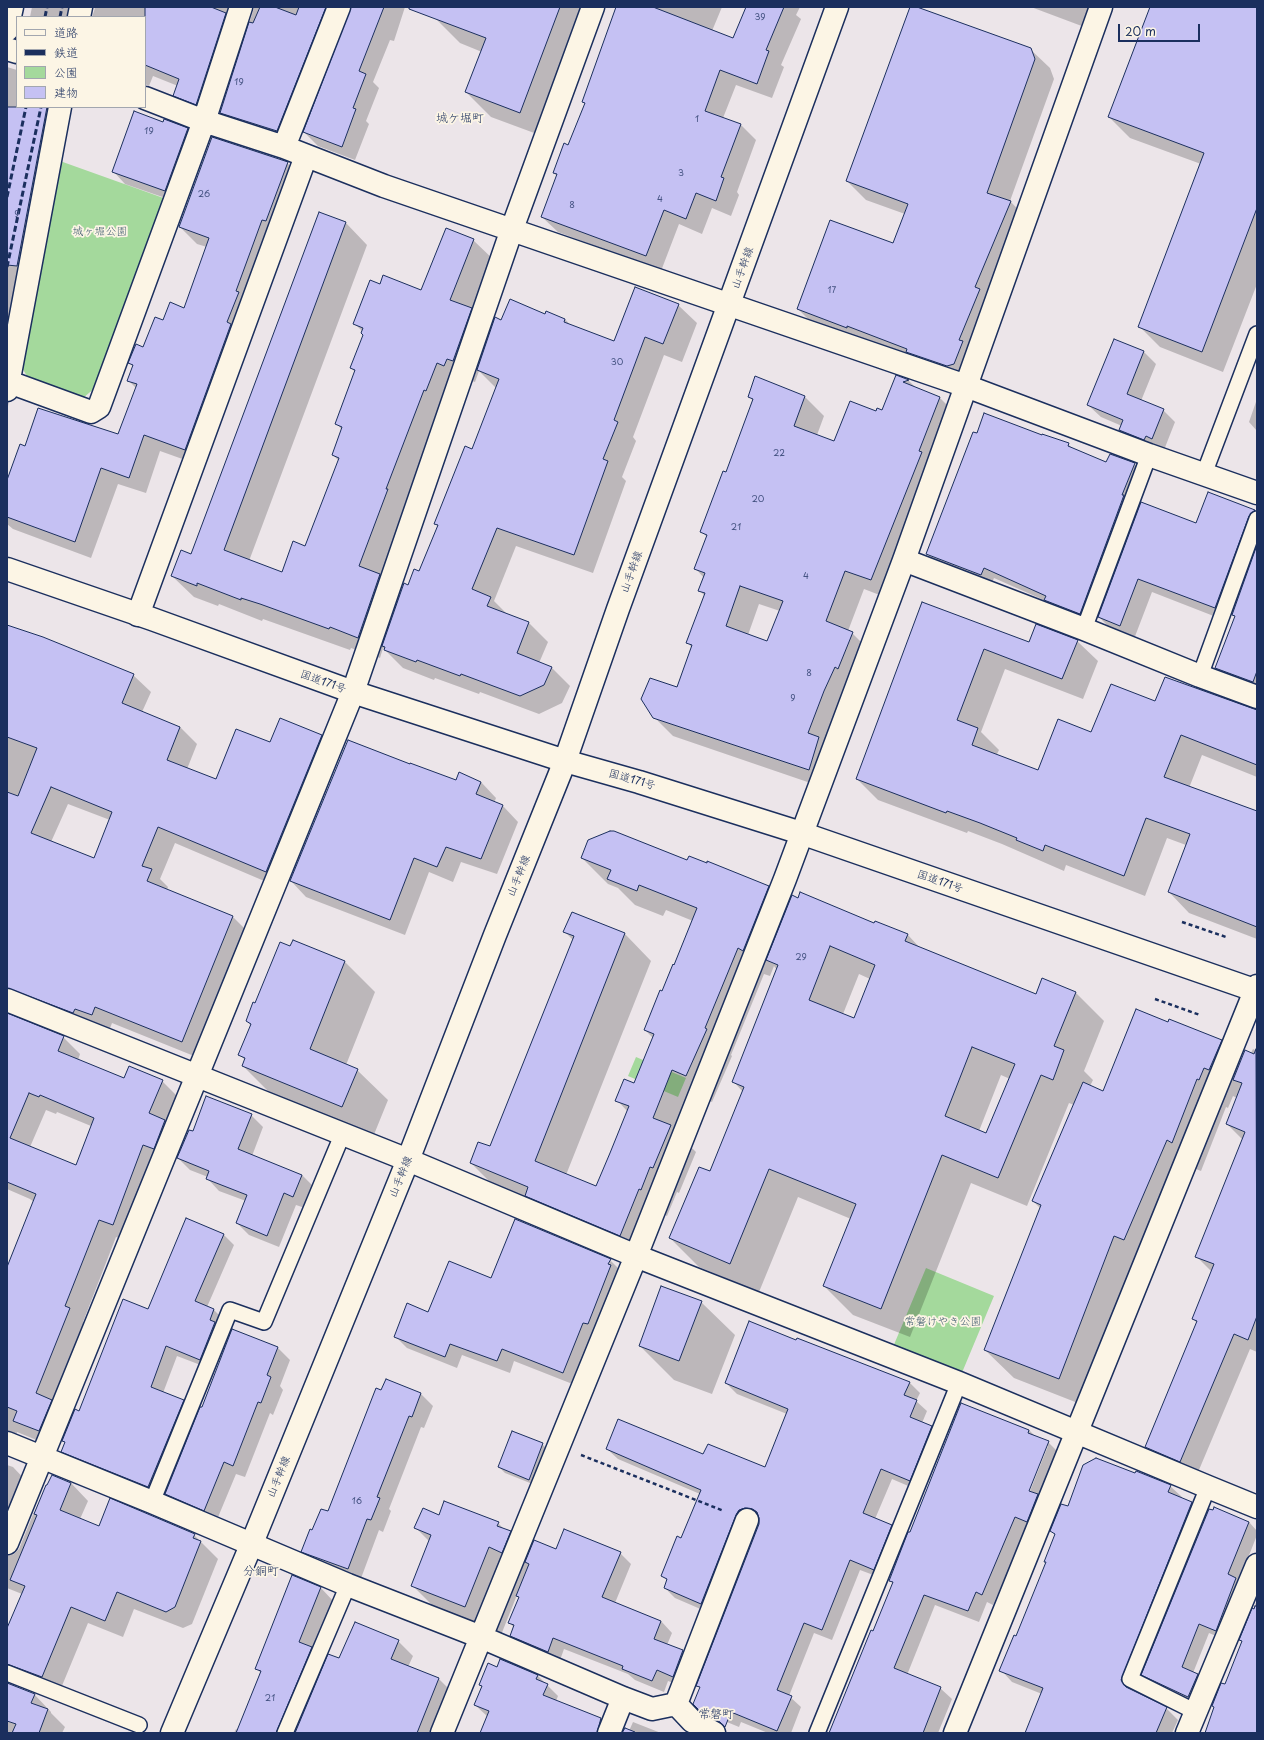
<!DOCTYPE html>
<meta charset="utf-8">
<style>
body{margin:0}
#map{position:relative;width:1264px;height:1740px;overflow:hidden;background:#ece5e9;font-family:"Playpen Sans","Klee One",sans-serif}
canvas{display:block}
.frame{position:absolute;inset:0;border:8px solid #1b2f5e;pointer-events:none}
.legend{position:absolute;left:16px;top:16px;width:130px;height:92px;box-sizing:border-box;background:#fcf5e5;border:1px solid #a2a6af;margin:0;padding:5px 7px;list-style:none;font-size:12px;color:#1b2f5e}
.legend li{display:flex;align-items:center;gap:8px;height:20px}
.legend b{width:20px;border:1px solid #a2a6af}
.scale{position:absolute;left:1118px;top:24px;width:82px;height:18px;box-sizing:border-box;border:2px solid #1b2f5e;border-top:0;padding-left:5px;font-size:12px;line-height:14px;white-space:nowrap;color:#1b2f5e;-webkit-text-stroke:3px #fcf5e5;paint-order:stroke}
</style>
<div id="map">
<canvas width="1264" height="1740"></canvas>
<div class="frame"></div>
<ul class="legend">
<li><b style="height:5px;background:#fcf5e5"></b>道路</li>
<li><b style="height:5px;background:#1b2f5e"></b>鉄道</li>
<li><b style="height:11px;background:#a4d99c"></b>公園</li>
<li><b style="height:11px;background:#c5c1f3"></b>建物</li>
</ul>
<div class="scale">20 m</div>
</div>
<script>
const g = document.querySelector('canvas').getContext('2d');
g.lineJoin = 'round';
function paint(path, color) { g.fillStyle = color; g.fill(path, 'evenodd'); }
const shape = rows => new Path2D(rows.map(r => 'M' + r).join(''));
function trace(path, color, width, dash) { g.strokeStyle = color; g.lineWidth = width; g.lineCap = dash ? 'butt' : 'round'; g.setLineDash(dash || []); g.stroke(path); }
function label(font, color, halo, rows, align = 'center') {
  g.font = font + ' "Playpen Sans","Klee One",sans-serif'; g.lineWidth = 3.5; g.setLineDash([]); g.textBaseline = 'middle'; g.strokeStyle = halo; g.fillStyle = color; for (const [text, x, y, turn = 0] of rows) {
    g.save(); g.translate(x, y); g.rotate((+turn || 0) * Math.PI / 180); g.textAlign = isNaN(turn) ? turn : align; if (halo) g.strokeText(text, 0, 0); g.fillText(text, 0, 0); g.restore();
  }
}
paint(shape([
 [60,161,169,200,102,382,83,398,28,378,17,359],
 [636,1057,686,1078,678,1097,628,1076],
 [926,1268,994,1296,961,1375,893,1347]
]), '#a4d99c');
paint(shape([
 [32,7,405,7,394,41,390,40,373,82,379,88,366,121,369,124,355,160,318,146,304,132,352,8,345,11,290,145,235,126,221,113,254,8,246,12,210,118,188,109,174,95,178,86,153,76,149,86,145,84,145,17,92,17,95,8,91,9,83,17,30,17],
 [440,7,592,7,545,137,491,117,466,92,482,52,460,43,435,18],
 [618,7,722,7,712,31,734,39,747,7,800,7,796,15,801,19,781,65,784,67,772,98,736,85,723,118,740,124,756,140,737,192,739,195,731,216,712,208,702,234,679,224,661,271,558,232,542,217,557,176,554,173,569,146,585,104,583,102],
 [912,7,1030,49,1050,68,1054,79,1010,201,1029,221,972,382,817,328,798,309,894,245,905,214,866,200,847,181],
 [1031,7,1094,7,1087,28],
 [1151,7,1257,7,1257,284,1223,372,1160,347,1139,326,1201,164,1130,138,1109,117],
 [7,67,17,70,17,107,69,107,7,411],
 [164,123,187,129,200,141,177,202,125,184,113,171],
 [287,163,304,179,202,466,160,451,146,493,118,484,91,558,13,529,7,524,7,483,26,448,119,436,137,389,128,380,133,367,130,363,144,348,163,322,185,309,207,247,197,244,180,227],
 [319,213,346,223,367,245,249,561,282,574,306,547,339,461,333,455,342,430,337,424,355,372,351,368,364,336,362,331,354,323,380,285,422,291,473,240,495,261,474,313,492,330,502,321,545,315,565,319,571,326,615,342,678,305,697,323,682,362,664,355,633,437,636,441,622,477,626,481,593,573,516,546,494,601,508,615,529,623,548,642,539,663,551,667,570,686,562,703,539,714,480,692,479,694,435,678,434,680,403,668,383,648,380,658,351,648,350,650,263,619,262,621,219,604,218,606,194,597,172,576,192,555],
 [479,371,496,388,473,450,436,524,438,527,420,572,400,596,383,579,469,380,475,382],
 [1115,340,1144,352,1156,364,1141,401,1163,410,1175,422,1164,450,1132,442,1120,430,1122,426,1101,417,1088,405],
 [756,377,805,397,824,416,817,435,835,442,877,412,883,411,897,377,909,381,917,389,940,398,959,417,890,599,864,589,848,631,852,633,871,652,828,789,673,736,654,717,677,688,692,648,688,643,705,596,700,591,704,578,696,569,707,537,702,532,727,473,753,401,749,396],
 [759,604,780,611,768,642,748,635],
 [1257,399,1257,431,1249,422],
 [1042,436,1068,444,1073,449,1107,463,1134,464,1145,474,1090,624,1056,611,1046,601,994,578,991,585,937,564,927,554],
 [1208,493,1255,511,1257,513,1257,696,1237,689,1216,668,1236,617,1232,614,1229,622,1152,592,1134,639,1113,631,1099,617,1142,503,1196,524],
 [923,603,1029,644,1077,641,1098,661,1083,699,1005,669,981,732,999,750,996,756,1038,772,1092,733,1155,702,1257,710,1257,777,1202,755,1189,788,1257,813,1257,939,1189,913,1169,892,1186,845,1167,838,1145,896,1066,865,1064,871,1002,844,968,831,967,833,878,800,857,779],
 [7,626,133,675,151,692,142,712,180,727,197,744,187,769,217,780,270,743,322,736,339,753,283,889,175,843,160,879,168,887,167,890,233,917,250,934,199,1058,112,1023,109,1031,12,1012,12,1016,63,1037,80,1054,78,1060,125,1080,162,1081,179,1098,130,1242,116,1237,83,1322,87,1326,56,1448,17,1432,14,1441,7,1438,7,1269,34,1202,30,1199,7,1189],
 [68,804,110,820,95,859,51,842],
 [46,1110,56,1114,57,1112,91,1126,76,1166,30,1147],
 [481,782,496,798,494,803,503,806,518,822,497,874,461,862,453,882,429,872,405,935,306,897,291,881],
 [582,858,688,861,768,887,789,907,875,924,876,922,908,935,921,949,1037,995,1075,992,1104,1021,1084,1071,1093,1080,1090,1086,1103,1092,1169,1023,1221,1041,1241,1061,1251,1053,1253,1049,1257,1051,1257,1352,1250,1349,1196,1477,1162,1463,1146,1447,1197,1323,1193,1319,1212,1272,1196,1256,1243,1140,1227,1124,1237,1098,1233,1096,1228,1108,1226,1107,1201,1171,1196,1169,1153,1268,1088,1407,1014,1378,985,1350,1040,1208,1033,1201,1074,1105,1069,1103,1027,1206,971,1183,910,1337,853,1315,824,1286,851,1219,798,1197,759,1292,699,1267,670,1238,711,1173,743,1092,733,1081,777,970,774,966,770,976,764,974,731,1055,732,1056,712,1102,698,1096,681,1137,696,1152,679,1193,677,1192,667,1216,665,1215,646,1261,497,1189,471,1163,490,1147,573,940,565,932,572,913,625,934,651,961,566,1175,597,1187,628,1112,617,1100,635,1085,653,1038,645,1030,674,966,693,921,666,910,663,916,635,905,618,888,608,884],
 [859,974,870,979,854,1019,843,1014],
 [1001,1075,1010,1079,987,1134,979,1131],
 [293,941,345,962,375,992,346,1065,357,1070,388,1100,373,1137,273,1096,243,1066,245,1060,240,1055,251,1026,247,1021],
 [251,1115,263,1127,252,1156,302,1175,314,1187,305,1208,296,1205,279,1247,249,1235,237,1223,246,1201,219,1191,207,1178,208,1177,190,1170,178,1158,193,1133],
 [224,1235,234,1245,207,1307,214,1310,224,1320,211,1369,177,1356,163,1393,183,1401,194,1411,159,1497,73,1462,62,1451,66,1443,63,1440,79,1412,149,1310],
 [610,1260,622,1272,575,1385,514,1361,510,1373,462,1355,457,1368,407,1348,395,1336,492,1280],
 [701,1302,735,1335,712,1394,674,1380,640,1346],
 [233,1330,278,1348,290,1360,280,1386,283,1390,273,1415,270,1413,245,1477,236,1474,216,1522,178,1506,166,1494,203,1409],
 [797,1342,909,1382,920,1393,916,1401,927,1411,922,1423,931,1427,942,1437,920,1491,892,1479,875,1519,891,1526,902,1536,884,1579,860,1570,832,1640,814,1633,789,1696,801,1707,791,1733,768,1733,741,1722,739,1727,705,1713,700,1688,698,1686,760,1525,760,1518,756,1518,712,1614,675,1598,665,1588,668,1581,662,1576,682,1539,700,1494,618,1459,607,1449,704,1456,766,1468,787,1414,737,1394,726,1383],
 [382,1391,421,1394,433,1406,424,1428,421,1427,389,1509,391,1511,383,1532,379,1530,360,1581,315,1564,303,1551,313,1532,328,1513],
 [961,1405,1029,1430,1036,1437,1048,1442,1059,1453,993,1605,987,1602,979,1622,935,1605,907,1675,940,1688,952,1699,938,1733,829,1733,893,1584,890,1580,910,1534],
 [1046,1446,1048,1446,1028,1496,1026,1495],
 [542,1444,548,1450,535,1485,505,1473,499,1467],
 [7,1465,13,1467,30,1485,36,1497,13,1555,19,1549,34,1512,35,1513,71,1483,88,1501,80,1519,100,1527,194,1535,218,1559,192,1624,183,1628,134,1609,123,1637,88,1623,59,1693,19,1683,16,1687,34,1694,51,1712,51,1713,65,1727,62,1733,7,1733,7,1631,22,1594,7,1588],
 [1170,1486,1182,1497,1181,1499,1192,1503,1203,1515,1132,1691,1166,1708,1178,1720,1172,1733,1026,1733,1042,1694,1012,1682,1001,1670,1017,1638,1047,1563,1045,1561,1056,1536,1051,1531,1069,1508],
 [440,1516,498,1523,505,1530,510,1532,530,1552,556,1551,620,1553,631,1564,615,1603,661,1621,672,1633,667,1645,683,1651,694,1663,685,1687,668,1681,664,1692,635,1680,628,1674,564,1649,559,1663,522,1647,511,1635,514,1628,510,1623,520,1598,517,1595,499,1640,446,1619,412,1585,430,1542,416,1528],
 [1249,1522,1257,1531,1257,1535,1239,1581,1226,1640,1209,1633,1193,1673,1198,1674,1207,1684,1198,1706,1152,1684,1143,1674],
 [293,1576,321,1588,335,1603,315,1651,326,1663,398,1641,413,1656,408,1667,439,1679,453,1693,437,1733,234,1733,236,1729,238,1730,261,1673,256,1668],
 [1257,1600,1257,1733,1206,1733,1215,1708,1213,1706,1225,1686,1242,1642,1240,1640],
 [501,1660,538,1676,558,1696,556,1701,601,1719,612,1731,611,1733,481,1733,487,1716,475,1705,483,1687,480,1685,498,1668],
 [633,1722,661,1733,623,1733,629,1731]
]), '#0003');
const building = shape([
 [145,7,211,7,226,13,196,105,173,96,179,79,145,65,145,7],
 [260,7,275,7,296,15,299,7,326,7,277,131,220,113,249,22,253,23,260,7],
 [351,7,384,7,359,71,366,74,353,108,356,109,342,147,303,132,351,7],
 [409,7,560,7,520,113,465,92,486,38,409,9,409,7],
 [616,7,653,7,733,38,746,7,784,7,766,50,769,51,757,84,720,70,705,111,741,124,721,177,724,178,716,201,696,193,686,219,664,210,646,256,541,217,557,174,553,173,564,143,568,145,585,103,582,102,616,7],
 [910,7,917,7,1031,48,1035,59,987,193,1011,201,975,287,980,289,959,340,963,341,954,364,947,366,906,352,907,349,847,326,847,328,797,309,830,220,893,243,908,204,846,181,910,7],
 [1150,7,1257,7,1257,208,1202,352,1138,327,1204,153,1108,117,1150,7],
 [7,107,47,107,17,266,7,265,7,107],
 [134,111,163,122,164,119,188,128,165,191,112,172,134,111],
 [212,137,288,162,266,221,262,220,236,291,239,292,227,322,231,324,185,450,144,435,129,478,101,468,75,542,7,517,7,480,20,444,25,446,38,408,118,434,137,384,127,381,133,365,128,363,136,344,143,347,155,317,163,320,170,302,184,308,209,238,179,227,212,137],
 [319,212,346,222,224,550,282,572,293,541,305,546,339,458,332,455,342,427,335,424,355,370,350,368,363,335,361,333,363,328,353,324,370,280,380,284,383,275,421,290,446,228,474,239,450,300,472,308,453,361,447,359,444,366,437,363,426,391,424,390,386,489,388,489,359,566,380,574,358,638,330,627,329,629,260,604,241,598,241,600,197,583,197,586,171,576,181,550,191,554,319,212],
 [635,287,679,304,663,344,645,337,614,420,618,422,603,459,608,461,574,555,497,528,472,589,491,597,487,606,529,622,517,653,552,667,544,685,520,696,461,674,460,676,417,660,416,662,384,650,385,647,382,646,404,583,408,585,414,569,419,571,438,525,434,524,465,446,472,449,499,379,477,370,495,317,501,320,510,299,545,314,546,311,565,319,564,322,614,341,635,287],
 [1114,339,1144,351,1127,394,1164,409,1152,439,1146,436,1144,440,1119,430,1123,420,1087,405,1114,339],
 [896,375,909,380,903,382,940,397,919,451,922,452,871,580,845,571,826,621,853,632,838,669,835,667,824,691,808,733,819,737,809,770,653,718,641,699,650,678,677,687,692,645,686,643,705,593,698,591,705,573,694,569,707,535,700,532,723,471,726,472,753,399,748,397,755,376,805,396,794,426,834,441,850,401,876,411,877,408,882,410,896,375],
 [740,586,783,601,767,641,726,626,740,586],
 [984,413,1042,435,1042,434,1069,443,1068,446,1106,462,1110,454,1135,463,1122,495,1124,495,1080,614,1044,600,1046,596,984,568,981,575,926,554,973,432,977,433,984,413],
 [1208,492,1255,510,1249,516,1215,608,1138,579,1120,626,1098,617,1141,502,1196,523,1208,492],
 [1257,545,1257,671,1253,682,1215,668,1235,616,1232,615,1257,545],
 [922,602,1029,642,1036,624,1078,640,1062,679,984,649,957,720,978,728,972,745,1038,770,1058,719,1091,732,1111,684,1155,701,1165,677,1257,710,1257,765,1181,735,1164,777,1257,811,1257,927,1168,892,1190,834,1146,818,1124,876,1045,845,1043,851,1016,840,1017,838,980,823,947,811,946,813,856,779,922,602],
 [7,625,43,637,134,674,122,703,180,727,167,760,216,779,236,729,270,742,280,718,322,735,266,872,158,827,142,866,152,869,147,881,233,916,182,1042,95,1007,92,1015,75,1009,73,1013,7,988,7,792,18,796,37,748,7,737,7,625],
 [51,787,112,812,94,858,31,833,51,787],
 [348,740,410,764,410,763,456,780,459,772,481,782,476,794,503,805,481,859,446,847,437,867,414,858,390,920,290,881,348,740],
 [610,831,614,831,687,860,689,856,707,863,707,861,769,886,743,951,738,948,705,1028,707,1029,686,1076,672,1070,653,1118,671,1125,653,1168,650,1167,641,1190,639,1189,620,1236,525,1196,528,1187,470,1163,478,1142,490,1146,574,936,563,932,572,912,625,933,535,1161,596,1186,610,1153,629,1106,615,1101,624,1079,634,1083,654,1034,644,1030,660,990,662,991,673,964,674,965,697,908,639,885,637,891,607,879,611,870,581,858,588,840,610,831],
 [800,892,874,923,875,921,908,934,905,941,1036,994,1042,978,1076,992,1054,1046,1064,1050,1053,1080,1041,1075,998,1178,942,1155,881,1309,823,1286,856,1204,769,1169,730,1264,669,1238,699,1167,710,1171,744,1087,732,1082,778,965,766,960,792,895,798,898,800,892],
 [830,946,875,965,854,1018,809,1000,830,946],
 [972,1047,1015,1064,986,1133,945,1116,972,1047],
 [293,940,345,961,310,1049,358,1069,342,1107,242,1066,245,1058,238,1055,251,1024,246,1021,253,1002,255,1003,280,942,290,946,293,940],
 [1136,1009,1168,1022,1169,1019,1222,1040,1209,1070,1204,1068,1199,1080,1197,1079,1172,1143,1167,1140,1124,1240,1114,1236,1059,1379,984,1350,1041,1205,1032,1201,1083,1082,1103,1091,1136,1009],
 [7,1013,64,1036,58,1051,124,1078,129,1066,163,1080,149,1113,165,1120,154,1149,143,1145,113,1225,99,1220,65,1306,70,1308,36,1393,52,1400,39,1431,13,1421,17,1411,7,1407,7,1267,36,1194,7,1182,7,1013],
 [29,1093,39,1097,40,1095,94,1118,76,1165,10,1138,29,1093],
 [1256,1049,1257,1316,1248,1340,1234,1334,1180,1462,1145,1447,1197,1321,1192,1319,1214,1264,1195,1257,1245,1132,1226,1124,1242,1083,1233,1080,1245,1050,1254,1054,1256,1049],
 [206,1096,252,1114,238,1149,302,1175,293,1197,284,1193,267,1236,236,1223,247,1195,206,1179,209,1171,177,1158,189,1130,193,1131,206,1096],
 [186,1218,224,1234,195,1301,214,1309,210,1320,215,1322,200,1360,166,1346,151,1387,184,1400,148,1487,61,1452,65,1442,62,1441,75,1409,79,1411,123,1299,148,1309,186,1218],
 [515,1219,611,1259,608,1264,611,1265,588,1324,583,1323,563,1373,502,1349,497,1361,450,1344,445,1357,394,1337,407,1303,428,1312,449,1261,491,1278,515,1219],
 [661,1286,702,1301,679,1361,639,1346,661,1286],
 [749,1321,796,1340,797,1338,910,1382,904,1395,917,1400,910,1417,932,1426,910,1481,881,1469,863,1513,892,1525,874,1570,850,1560,822,1630,804,1623,777,1690,792,1696,777,1731,731,1712,725,1727,720,1722,700,1711,693,1704,700,1687,696,1686,759,1524,759,1518,757,1512,752,1509,745,1508,739,1510,736,1515,701,1604,664,1588,667,1579,661,1576,677,1536,681,1538,701,1490,606,1449,618,1419,703,1454,708,1444,765,1467,788,1409,725,1383,749,1321],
 [232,1329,278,1347,267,1375,271,1377,261,1403,258,1402,233,1466,224,1462,204,1511,165,1494,200,1407,202,1407,232,1329],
 [386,1379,421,1393,412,1417,409,1416,377,1497,380,1498,371,1520,367,1519,348,1569,301,1552,310,1529,312,1530,321,1509,328,1511,376,1388,381,1390,386,1379],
 [961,1403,1029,1430,1028,1433,1049,1441,1029,1491,1038,1494,1027,1522,1015,1517,982,1595,976,1592,968,1611,924,1595,894,1668,941,1687,923,1733,829,1733,871,1630,873,1631,893,1582,889,1581,908,1532,910,1532,961,1403],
 [512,1431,543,1443,529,1480,498,1467,512,1431],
 [1096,1458,1135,1473,1136,1471,1171,1485,1168,1492,1192,1502,1121,1680,1126,1687,1167,1707,1156,1733,1025,1733,1043,1688,999,1671,1014,1635,1016,1636,1046,1562,1044,1562,1055,1534,1050,1531,1061,1504,1068,1506,1083,1465,1096,1458],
 [52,1475,71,1483,60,1510,99,1526,110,1498,195,1534,193,1538,201,1541,175,1607,166,1612,117,1592,105,1621,71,1607,42,1677,7,1664,7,1628,25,1586,10,1580,37,1515,34,1514,46,1485,47,1485,52,1475],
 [444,1501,499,1522,497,1526,511,1531,502,1553,489,1547,465,1607,411,1586,431,1535,414,1528,423,1508,439,1515,444,1501],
 [1214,1507,1249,1522,1228,1574,1236,1578,1216,1631,1199,1624,1182,1667,1198,1674,1188,1697,1141,1675,1209,1509,1213,1510,1214,1507],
 [564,1529,621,1552,602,1597,661,1621,654,1639,683,1650,673,1677,657,1670,652,1681,622,1669,623,1666,553,1638,548,1652,510,1636,514,1625,508,1623,519,1597,516,1596,529,1564,525,1562,534,1540,556,1549,564,1529],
 [292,1575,321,1587,299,1642,312,1647,276,1733,236,1733,261,1671,255,1669,292,1575],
 [1255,1606,1257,1606,1257,1733,1205,1733,1214,1707,1212,1706,1221,1683,1225,1684,1242,1641,1239,1640,1252,1608,1254,1609,1255,1606],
 [355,1622,399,1640,391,1659,439,1678,417,1733,295,1733,328,1654,339,1658,355,1622],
 [500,1659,538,1675,536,1679,548,1684,543,1695,601,1718,597,1733,480,1733,489,1711,474,1705,482,1686,479,1685,488,1663,497,1667,500,1659],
 [7,1683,35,1694,31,1703,48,1709,39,1733,12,1733,16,1724,7,1721,7,1683],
 [625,1728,635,1732,635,1733,622,1733,625,1728]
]);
paint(building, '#c5c1f3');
trace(building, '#1b2f5e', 1);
const lane = shape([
 [1204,474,1257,334],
 [1084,629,1149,455],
 [1200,676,1257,519],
 [152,1502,230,1310,264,1322,343,1133],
 [7,1673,139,1725],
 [1196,1712,1130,1679,1208,1487],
 [285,1733,348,1585],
 [817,1733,959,1383]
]);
const street = shape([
 [79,17,81,7],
 [7,30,12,7],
 [7,49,17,52],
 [145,98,204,121,284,147,384,186,966,386,1149,455,1257,493],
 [284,147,339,7],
 [9,382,91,412,99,407,204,121,241,7],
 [7,390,60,107],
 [904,560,1084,629,1200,676,1257,697],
 [138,615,306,156],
 [7,1000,408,1160,636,1256,959,1383,1208,1487,1257,1507],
 [7,1443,152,1502,348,1585,481,1637,623,1698,652,1709,676,1704,692,1721,714,1733],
 [7,1543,353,692,512,229,593,7],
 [676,1704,747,1520],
 [442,1733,636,1256,785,879,904,560,1101,7],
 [609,1733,623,1698],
 [955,1733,1257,986],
 [1187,1733,1257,1565]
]);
const secondary = shape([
 [172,1733,252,1543,408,1160,495,935,565,761,618,609,837,7]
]);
const highway = shape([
 [7,569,152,619,353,692,565,761,639,782,801,833,1257,991]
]);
trace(lane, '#1b2f5e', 18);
trace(street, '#1b2f5e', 25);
trace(secondary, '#1b2f5e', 25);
trace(highway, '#1b2f5e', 25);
trace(shape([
 [1182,922,1226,937],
 [1155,999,1200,1015],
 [581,1455,724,1511]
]), '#1b2f5e', 2.5, [4, 3]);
trace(lane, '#fcf5e5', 15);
trace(street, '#fcf5e5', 22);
trace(secondary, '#fcf5e5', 22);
trace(highway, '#fcf5e5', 22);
trace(shape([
 [45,17,47,7],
 [60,17,62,7],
 [7,197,26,107],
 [7,267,41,107]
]), '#1b2f5e', 3, [6, 3]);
label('9px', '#465483', null, [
 ["39",760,18],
 ["19",239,83],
 ["1",697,120],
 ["19",149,132],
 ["3",681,174],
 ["26",204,195],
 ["4",660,200],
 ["8",572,206],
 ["9",17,215],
 ["17",832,291],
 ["30",617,363],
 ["22",779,454],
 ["20",758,500],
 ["21",736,528],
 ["4",806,577],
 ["8",809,674],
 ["9",793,699],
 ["29",801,958],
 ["16",357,1502],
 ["21",270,1699]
]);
label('11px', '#3d5a6e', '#fcf5e5', [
 ["城ヶ堀公園",100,232],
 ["常磐けやき公園",943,1322]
]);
label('11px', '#1b2f5e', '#fcf5e5', [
 ["山手幹線",743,268,-70],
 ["山手幹線",632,572,-70],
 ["国道171号",323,682,20],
 ["国道171号",632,780,16],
 ["山手幹線",519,876,-68],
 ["国道171号",940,882,19],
 ["山手幹線",401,1177,-68],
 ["山手幹線",279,1477,-68]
]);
label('12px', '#1b2f5e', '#fcf5e5', [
 ["城ケ堀町",460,119],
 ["分銅町",261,1572],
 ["常磐町",716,1715]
]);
</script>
